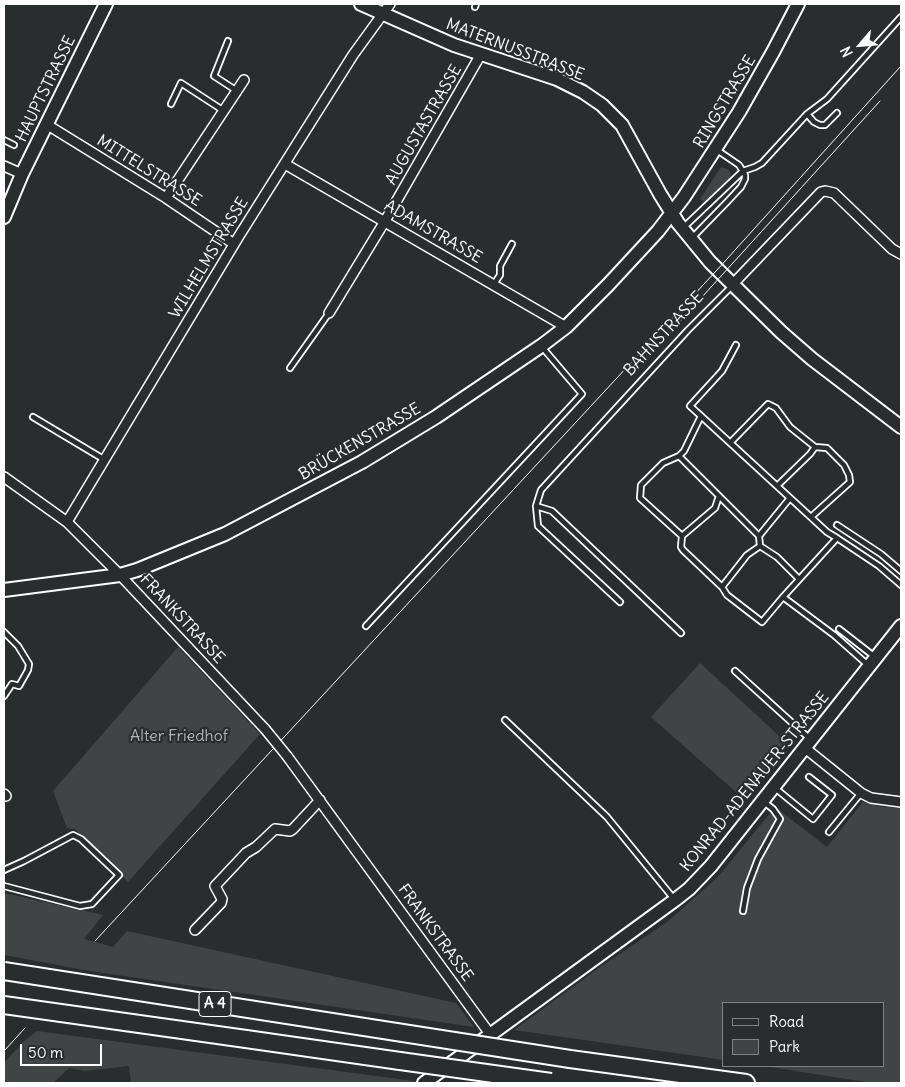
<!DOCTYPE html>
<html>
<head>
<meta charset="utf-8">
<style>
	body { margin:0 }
	#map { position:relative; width:905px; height:1087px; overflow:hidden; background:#2a2d2e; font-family:Delius,sans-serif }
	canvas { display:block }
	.frame { position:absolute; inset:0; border:5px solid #fff; pointer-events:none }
	.legend { position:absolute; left:722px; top:1002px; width:162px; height:65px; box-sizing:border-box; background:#2a2d2e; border:1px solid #7f8182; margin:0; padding:6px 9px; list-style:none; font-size:15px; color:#fff }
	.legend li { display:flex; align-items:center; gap:10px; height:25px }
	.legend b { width:25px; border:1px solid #7f8182 }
	.north { position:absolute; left:835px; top:20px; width:50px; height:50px; -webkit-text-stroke:4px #2a2d2e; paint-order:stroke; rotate:243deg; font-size:14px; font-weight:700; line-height:20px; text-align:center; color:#fff }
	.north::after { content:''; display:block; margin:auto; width:18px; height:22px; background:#fff; clip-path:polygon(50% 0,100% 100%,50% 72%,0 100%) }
	.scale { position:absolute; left:20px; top:1044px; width:82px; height:22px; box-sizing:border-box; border:2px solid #fff; border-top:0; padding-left:6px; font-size:15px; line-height:18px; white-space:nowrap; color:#fff; -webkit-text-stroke:4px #2a2d2e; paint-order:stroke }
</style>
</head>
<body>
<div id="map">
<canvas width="905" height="1087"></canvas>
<div class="frame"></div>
<ul class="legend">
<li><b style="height:6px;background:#2a2d2e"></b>Road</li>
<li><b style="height:14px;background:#414445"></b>Park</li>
</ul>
<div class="north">N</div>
<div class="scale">50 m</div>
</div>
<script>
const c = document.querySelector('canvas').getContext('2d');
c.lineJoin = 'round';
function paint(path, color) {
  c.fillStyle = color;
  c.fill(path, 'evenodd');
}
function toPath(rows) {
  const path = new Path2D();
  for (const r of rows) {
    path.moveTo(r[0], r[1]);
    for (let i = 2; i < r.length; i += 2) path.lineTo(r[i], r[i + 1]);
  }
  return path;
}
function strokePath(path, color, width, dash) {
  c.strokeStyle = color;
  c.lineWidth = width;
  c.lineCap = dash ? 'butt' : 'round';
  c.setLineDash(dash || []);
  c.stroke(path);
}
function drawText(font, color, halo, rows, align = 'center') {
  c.font = font + ' Delius,sans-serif';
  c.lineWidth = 4.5;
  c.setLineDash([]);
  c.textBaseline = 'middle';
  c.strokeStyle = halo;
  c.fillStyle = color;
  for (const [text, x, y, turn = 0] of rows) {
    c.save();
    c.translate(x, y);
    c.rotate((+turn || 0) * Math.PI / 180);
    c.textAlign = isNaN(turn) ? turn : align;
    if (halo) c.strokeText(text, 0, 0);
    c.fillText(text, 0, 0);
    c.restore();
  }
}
const green = toPath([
	[721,167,728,169,731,174,730,180,702,207,701,205,703,201,700,199],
	[178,647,260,734,128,882,75,829,67,828,53,791],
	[700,663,789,745,745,800,651,717],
	[863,802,883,807,901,808,901,1083,872,1083,764,1066,884,1066,884,1003,724,1003,724,1060,514,1030,599,968,667,922,718,877,775,807,827,847],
	[4,893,103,915,84,939,113,947,127,931,456,1003,474,1027,90,971,4,955],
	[37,1031,429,1083,131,1083,129,1066,85,1071,69,1068,53,1083,4,1083,4,1063,23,1042]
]);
const lane = toPath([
	[475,7,476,4],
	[228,41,214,76,237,91],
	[171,104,181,83,224,111],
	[807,114,814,122,820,125,825,125,837,113],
	[4,140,14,145],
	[683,228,743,171,755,167,762,163,807,114,827,99,901,17],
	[692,238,727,202,741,187,745,179,745,175,739,165,717,150],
	[494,284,500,275,500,266,512,244],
	[290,368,329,313],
	[701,416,690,406,722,371,736,345],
	[33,417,105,460],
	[730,443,768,404,776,408,790,427,815,447,827,448,844,465,849,475,850,482,811,517],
	[679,456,759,536,760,546],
	[777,486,810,454,815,447],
	[536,506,552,511,681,633],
	[837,525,881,554,901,571],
	[682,536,715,508,719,496],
	[759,536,790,498],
	[837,538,783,597,762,622,727,595,722,587,683,550,681,547,682,536,640,498,641,485,663,463,679,456,684,451,701,416,827,532,837,538,879,566,901,585],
	[722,587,747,555,760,546,777,557,799,579],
	[783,597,834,635,868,665],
	[620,602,538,526,536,506,541,490,688,330,732,286],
	[366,626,582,394,542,347],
	[839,629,875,657],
	[4,632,18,646,29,664,28,670,19,686,12,684,4,696],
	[735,671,810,739],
	[505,720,607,817,674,899],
	[775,788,813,819,832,795,809,777],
	[829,832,861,793],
	[4,870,24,861,73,835,81,839,119,875,92,904,80,906,4,886],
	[743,911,747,888,758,859,780,819,773,809,764,802]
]);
const street = toPath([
	[46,124,166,198,234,244],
	[285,164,566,327],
	[4,166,22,174],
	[166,198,244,80],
	[732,285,821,192,825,191,834,193,892,249,901,254],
	[329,313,385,221,481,54],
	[4,477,67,522,120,575,265,729],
	[67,522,239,236,353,55,390,4],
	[805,748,861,793,871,798,901,802],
	[287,756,490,1034],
	[4,794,6,796],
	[195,930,221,903,222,899,215,886,246,853,256,847,275,829,290,831,293,829,320,800]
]);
const secondary = toPath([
	[361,4,454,45,557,79,583,92,602,105,622,125,660,194,678,223,710,262,781,332,812,359,901,427],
	[4,217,22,174,106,4],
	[4,590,120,575,137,570,225,534,362,462,436,417,541,346,566,327,608,285,658,231,684,197,739,112,773,52,798,4],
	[424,1083,675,900,689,889,711,866,901,626]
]);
const highway = toPath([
	[246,1039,400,1061],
	[570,1059,746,1083]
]);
const tram = toPath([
	[663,340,880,101],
	[95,941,717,270,901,66],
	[4,1051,25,1028]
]);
const streetBridge = toPath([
	[265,729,287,756]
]);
const highwayBridge = toPath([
	[4,971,570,1059],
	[4,1005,246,1039],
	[400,1061,551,1082]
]);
const shields = [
	[215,1004,32]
];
const shieldNames = [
	["A 4",215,1004]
];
const streetNames = [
	["MATERNUSSTRASSE",515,50,21],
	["HAUPTSTRASSE",46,89,-64],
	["RINGSTRASSE",725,102,-59],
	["AUGUSTASTRASSE",424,125,-60],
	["MITTELSTRASSE",149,171,32],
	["ADAMSTRASSE",433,232,30],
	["WILHELMSTRASSE",209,258,-59],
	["BAHNSTRASSE",664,334,-47],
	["BRÜCKENSTRASSE",360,442,-30],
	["FRANKSTRASSE",182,619,47],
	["KONRAD-ADENAUER-STRASSE",755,782,-51],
	["FRANKSTRASSE",435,933,54]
];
const parkNames = [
	["Alter Friedhof",179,736]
];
paint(green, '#414445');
strokePath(lane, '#fff', 8);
strokePath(street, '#fff', 12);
strokePath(secondary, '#fff', 16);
strokePath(highway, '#fff', 20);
strokePath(lane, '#2a2d2e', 4.5);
strokePath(street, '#2a2d2e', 9);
strokePath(secondary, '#2a2d2e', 12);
strokePath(highway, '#2a2d2e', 16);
strokePath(tram, '#fff', 1);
strokePath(streetBridge, '#fff', 12, []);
strokePath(highwayBridge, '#fff', 20, []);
strokePath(streetBridge, '#2a2d2e', 9);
strokePath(highwayBridge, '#2a2d2e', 16);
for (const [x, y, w] of shields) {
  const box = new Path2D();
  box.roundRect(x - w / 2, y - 12.5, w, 25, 4);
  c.fillStyle = '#2a2d2e';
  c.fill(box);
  strokePath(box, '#fff', 1);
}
drawText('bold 15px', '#fff', null, shieldNames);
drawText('16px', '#fff', '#2a2d2e', streetNames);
drawText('16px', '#b3b4b5', '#2a2d2e', parkNames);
</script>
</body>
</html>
